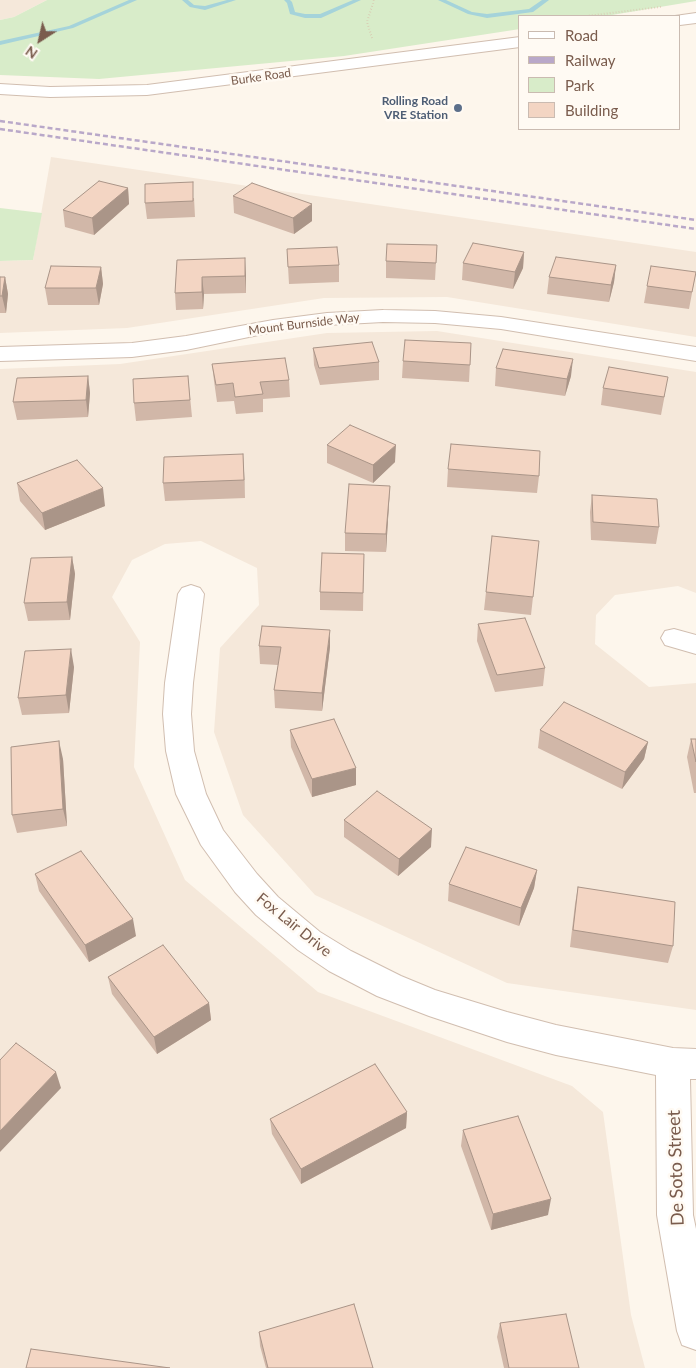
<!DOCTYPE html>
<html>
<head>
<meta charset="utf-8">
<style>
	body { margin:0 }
	#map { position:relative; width:696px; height:1368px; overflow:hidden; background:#fdf6ec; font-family:Lato,sans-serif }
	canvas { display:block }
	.legend { position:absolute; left:518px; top:15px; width:162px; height:115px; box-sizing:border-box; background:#fffaf3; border:1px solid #cabbb1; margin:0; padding:6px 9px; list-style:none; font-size:15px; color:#7a5c4d }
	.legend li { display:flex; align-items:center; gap:10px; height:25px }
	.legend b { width:25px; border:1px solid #cabbb1 }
	.north { position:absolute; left:15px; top:15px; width:50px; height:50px; -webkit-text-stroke:4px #fffaf3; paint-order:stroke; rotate:215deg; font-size:14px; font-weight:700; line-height:20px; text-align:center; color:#7a5c4d }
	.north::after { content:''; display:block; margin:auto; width:18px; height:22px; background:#7a5c4d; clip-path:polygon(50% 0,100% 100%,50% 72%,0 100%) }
</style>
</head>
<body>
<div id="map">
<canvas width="696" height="1368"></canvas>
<ul class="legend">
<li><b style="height:6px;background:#fff"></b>Road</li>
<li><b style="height:6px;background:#b9a8c9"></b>Railway</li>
<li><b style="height:14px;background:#d8ecc9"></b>Park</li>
<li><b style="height:14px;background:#f3d5c3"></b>Building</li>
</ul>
<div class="north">N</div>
</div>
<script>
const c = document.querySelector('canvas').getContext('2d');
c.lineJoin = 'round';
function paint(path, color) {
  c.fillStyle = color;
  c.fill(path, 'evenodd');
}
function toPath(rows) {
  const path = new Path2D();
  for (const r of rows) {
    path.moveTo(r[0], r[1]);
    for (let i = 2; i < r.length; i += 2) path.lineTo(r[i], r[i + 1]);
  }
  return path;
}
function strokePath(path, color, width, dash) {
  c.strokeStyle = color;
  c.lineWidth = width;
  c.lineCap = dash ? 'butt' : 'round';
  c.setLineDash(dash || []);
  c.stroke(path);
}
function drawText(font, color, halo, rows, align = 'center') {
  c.font = font + ' Lato,sans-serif';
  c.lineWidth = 5;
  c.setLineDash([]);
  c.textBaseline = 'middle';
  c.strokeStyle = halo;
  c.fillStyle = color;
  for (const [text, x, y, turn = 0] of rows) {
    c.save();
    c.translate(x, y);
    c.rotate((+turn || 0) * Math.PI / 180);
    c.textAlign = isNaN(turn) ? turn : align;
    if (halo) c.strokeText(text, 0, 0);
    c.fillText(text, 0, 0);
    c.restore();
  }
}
const residential = toPath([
	[0,0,47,0,14,17,0,20],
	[51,157,696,252,696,337,447,297,324,298,127,328,0,333,0,261,33,260],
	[437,331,696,372,696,593,678,586,615,595,596,615,595,644,649,687,696,683,696,1010,507,983,315,895,243,815,214,732,220,648,259,605,257,568,201,541,165,544,132,560,112,597,140,642,134,767,185,880,318,992,572,1086,603,1112,631,1315,645,1368,0,1368,0,369,120,364,327,333]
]);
const green = toPath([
	[47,0,696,0,696,1,606,16,520,16,520,29,344,56,99,79,0,75,0,20,14,17],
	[0,208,42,213,33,260,0,261]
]);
const stream = toPath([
	[129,0,137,0,73,28,0,45,0,41,69,26,129,0],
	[182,0,188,0,194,5,205,6,227,0,236,0,205,10,190,7,182,0],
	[284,0,290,0,292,2,295,12,305,14,320,14,353,0,361,0,321,18,305,18,290,14,287,3,284,0],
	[438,0,446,0,472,12,487,14,529,9,542,0,549,0,533,12,487,18,468,14,438,0]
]);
const path = toPath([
	[586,16,661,7],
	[372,38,367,22,374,0]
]);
const minor = toPath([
	[696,13,696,23,680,25,680,16,675,16,696,13],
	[520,37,520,47,147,95,50,97,0,94,0,84,50,87,147,85,520,37],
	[383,310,435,311,501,317,696,347,696,361,501,329,435,323,383,322,327,325,273,332,186,350,132,357,0,361,0,347,132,343,186,336,273,320,327,313,383,310],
	[191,585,200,588,204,594,193,683,191,714,194,751,206,794,223,830,257,874,278,897,320,932,351,951,401,976,435,990,507,1012,556,1025,673,1048,696,1049,696,1079,690,1079,693,1215,696,1229,696,1350,682,1345,677,1331,657,1215,656,1075,556,1055,507,1042,429,1016,377,996,329,971,298,950,256,915,235,892,201,845,176,794,166,751,163,714,165,683,178,594,182,588,191,585],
	[674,629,696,635,696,654,665,645,661,638,665,631,674,629]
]);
const rail = toPath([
	[0,121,696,220],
	[0,129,696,229]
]);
const wall = toPath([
	[128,188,129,204,94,235,65,227,63,210],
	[233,196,312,221,294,234,234,213],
	[194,198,195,217,147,219,145,203],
	[437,245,435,280,386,278,386,261],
	[287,249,339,265,339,282,289,284],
	[524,252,523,268,513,289,462,280,463,263],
	[177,260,246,275,246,293,204,294,203,309,176,310,175,293],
	[616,265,614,282,609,302,547,294,549,277],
	[101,267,103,284,99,305,48,305,45,288],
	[696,272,689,309,644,303,647,286],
	[0,277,5,277,8,294,6,313,0,313],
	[471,343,469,382,402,378,403,361],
	[313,348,379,362,379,380,320,385,314,365],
	[212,364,289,380,290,397,263,399,263,412,236,414,234,401,217,402,214,381],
	[496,368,571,376,565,396,495,386],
	[88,376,90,393,88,417,17,420,13,402],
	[188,376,192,417,136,421,134,403],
	[603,388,665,394,661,415,601,405],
	[327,445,395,462,373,483,327,463],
	[243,454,245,498,165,501,163,483],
	[448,469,539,476,537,493,447,487],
	[17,483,105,506,45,530,20,501],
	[390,486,386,552,345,551,345,533],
	[592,495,659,527,656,544,591,540,590,512],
	[364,554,363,611,320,610,320,592],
	[72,557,75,574,70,620,28,621,24,603],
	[486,592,533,597,531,615,484,610],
	[478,624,545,668,543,686,495,692,477,641],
	[259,646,330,647,322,711,275,708,274,690,278,665,260,664],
	[74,667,69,713,22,715,18,698],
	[290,730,356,785,312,797,291,747],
	[540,730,648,742,644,759,622,789,538,748],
	[691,739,696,739,696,793,694,793,687,757],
	[63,759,67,826,17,833,12,815],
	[344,820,431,847,398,876,344,837],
	[537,870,534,888,519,926,448,901,449,884],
	[35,874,136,936,89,962,39,891],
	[578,887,673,946,668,963,570,947,575,904],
	[108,977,209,1003,211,1020,157,1054,112,994],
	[407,1112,406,1128,301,1184,272,1134,270,1119],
	[463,1130,548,1215,491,1230,461,1146],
	[500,1323,579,1368,504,1368,497,1337],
	[259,1332,373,1368,266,1368,260,1346]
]);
const shadedWall = toPath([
	[128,188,129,204,94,235,92,218],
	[312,204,312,221,294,234,293,218],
	[524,252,523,268,513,289,515,272],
	[245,258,246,275,246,293,245,276],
	[616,265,614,282,609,302,611,285],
	[101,267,103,284,99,305,96,288],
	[5,277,8,294,6,313,2,296],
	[202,277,204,294,203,309,202,292],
	[573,359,571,376,565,396,567,379],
	[88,376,90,393,88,417,86,400],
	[396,445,395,462,373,483,373,465],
	[243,454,244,471,245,498,244,480],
	[390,486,389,503,386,552,386,534],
	[103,488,105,506,45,530,42,513],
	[72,557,75,574,70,620,67,602],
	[330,630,330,647,322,711,322,693],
	[71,649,74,667,69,713,66,695],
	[59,741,63,759,67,826,63,809],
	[648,742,644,759,622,789,625,772],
	[356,768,356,785,312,797,312,779],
	[432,829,431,847,398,876,399,859],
	[537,870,534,888,519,926,521,908],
	[133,919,136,936,89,962,85,945],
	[209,1003,211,1020,157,1054,154,1037],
	[56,1072,61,1088,0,1152,0,1131],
	[407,1112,406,1128,301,1184,301,1169],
	[551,1199,548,1215,491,1230,493,1214]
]);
const building = toPath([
	[99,181,128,188,92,218,63,210,99,181],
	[193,182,193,201,145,203,145,184,193,182],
	[252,183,312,204,293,218,233,196,252,183],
	[473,243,524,252,515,272,463,263,473,243],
	[387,244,437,245,436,263,386,261,387,244],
	[337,247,339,265,288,267,287,249,337,247],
	[556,257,616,265,611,285,549,277,556,257],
	[245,258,245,276,202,277,202,292,175,293,177,260,245,258],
	[51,266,101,267,96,288,45,288,51,266],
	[651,266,696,272,692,292,647,286,651,266],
	[0,277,5,277,2,296,0,296,0,277],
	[405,340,471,343,470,365,403,361,405,340],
	[372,342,379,362,319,368,313,348,372,342],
	[503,349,573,359,567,379,496,368,503,349],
	[285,358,289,380,260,382,263,394,235,397,233,383,216,385,212,364,285,358],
	[609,367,668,377,664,397,603,388,609,367],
	[88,376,86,400,13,402,17,378,88,376],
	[188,376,190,400,134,403,133,379,188,376],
	[350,425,396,445,373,465,327,445,350,425],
	[451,444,540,451,539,476,448,469,451,444],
	[243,454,244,480,163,483,164,457,243,454],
	[77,460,103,488,42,513,17,483,77,460],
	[349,484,390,486,386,534,345,533,349,484],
	[592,495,657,499,659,527,593,522,592,495],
	[492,536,539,541,533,597,486,592,492,536],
	[322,553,364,554,363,593,320,592,322,553],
	[72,557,67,602,24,603,31,558,72,557],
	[525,618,545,668,497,675,478,624,525,618],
	[262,626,330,630,322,693,274,690,281,647,259,646,262,626],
	[71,649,66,695,18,698,25,651,71,649],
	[564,702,648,742,625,772,540,730,564,702],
	[334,719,356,768,312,779,290,730,334,719],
	[691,739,696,739,696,762,691,739],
	[59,741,63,809,12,815,11,747,59,741],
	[377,791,432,829,399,859,344,820,377,791],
	[466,847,537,870,521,908,449,884,466,847],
	[81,851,133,919,85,945,35,874,81,851],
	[578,887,675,902,673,946,573,930,578,887],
	[163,945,209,1003,154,1037,108,977,163,945],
	[16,1043,56,1072,0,1131,0,1060,16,1043],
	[375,1064,407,1112,301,1169,270,1119,375,1064],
	[518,1116,551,1199,493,1214,463,1130,518,1116],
	[354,1304,373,1368,268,1368,259,1332,354,1304],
	[566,1314,579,1368,509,1368,500,1323,566,1314],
	[31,1349,170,1368,26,1368,31,1349]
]);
const markers = [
	[458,108,5,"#5c6f8a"]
];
const farStreetnames = [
	["Burke Road",261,77,-8],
	["Mount Burnside Way",304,324,-7]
];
const farServicenames = [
	["Rolling Road",448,101],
	["VRE Station",448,115]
];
const streetNames = [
	["Fox Lair Drive",294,925,39]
];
const nearStreetnames = [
	["De Soto Street",676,1168,-92]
];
paint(residential, '#f5e8da');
paint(green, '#d8ecc9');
paint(stream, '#a5d3da');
strokePath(minor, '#d1beb0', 2);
strokePath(path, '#d9b8a5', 2, [0.5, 2.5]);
paint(minor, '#fff');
strokePath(rail, '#b9a8c9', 2.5, [5, 3]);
paint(wall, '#d1b7a8');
paint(shadedWall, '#aa9588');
paint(building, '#f3d5c3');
strokePath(building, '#aa9588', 1);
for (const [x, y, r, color] of markers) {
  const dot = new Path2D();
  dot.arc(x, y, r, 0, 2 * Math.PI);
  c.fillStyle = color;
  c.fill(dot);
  strokePath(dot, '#fffaf3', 2);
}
drawText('12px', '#7a5c4d', '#fffaf3', farStreetnames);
drawText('bold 12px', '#4e5e75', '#fffaf3', farServicenames, 'right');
drawText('15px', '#7a5c4d', '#fffaf3', streetNames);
drawText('18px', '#7a5c4d', '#fffaf3', nearStreetnames);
</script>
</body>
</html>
